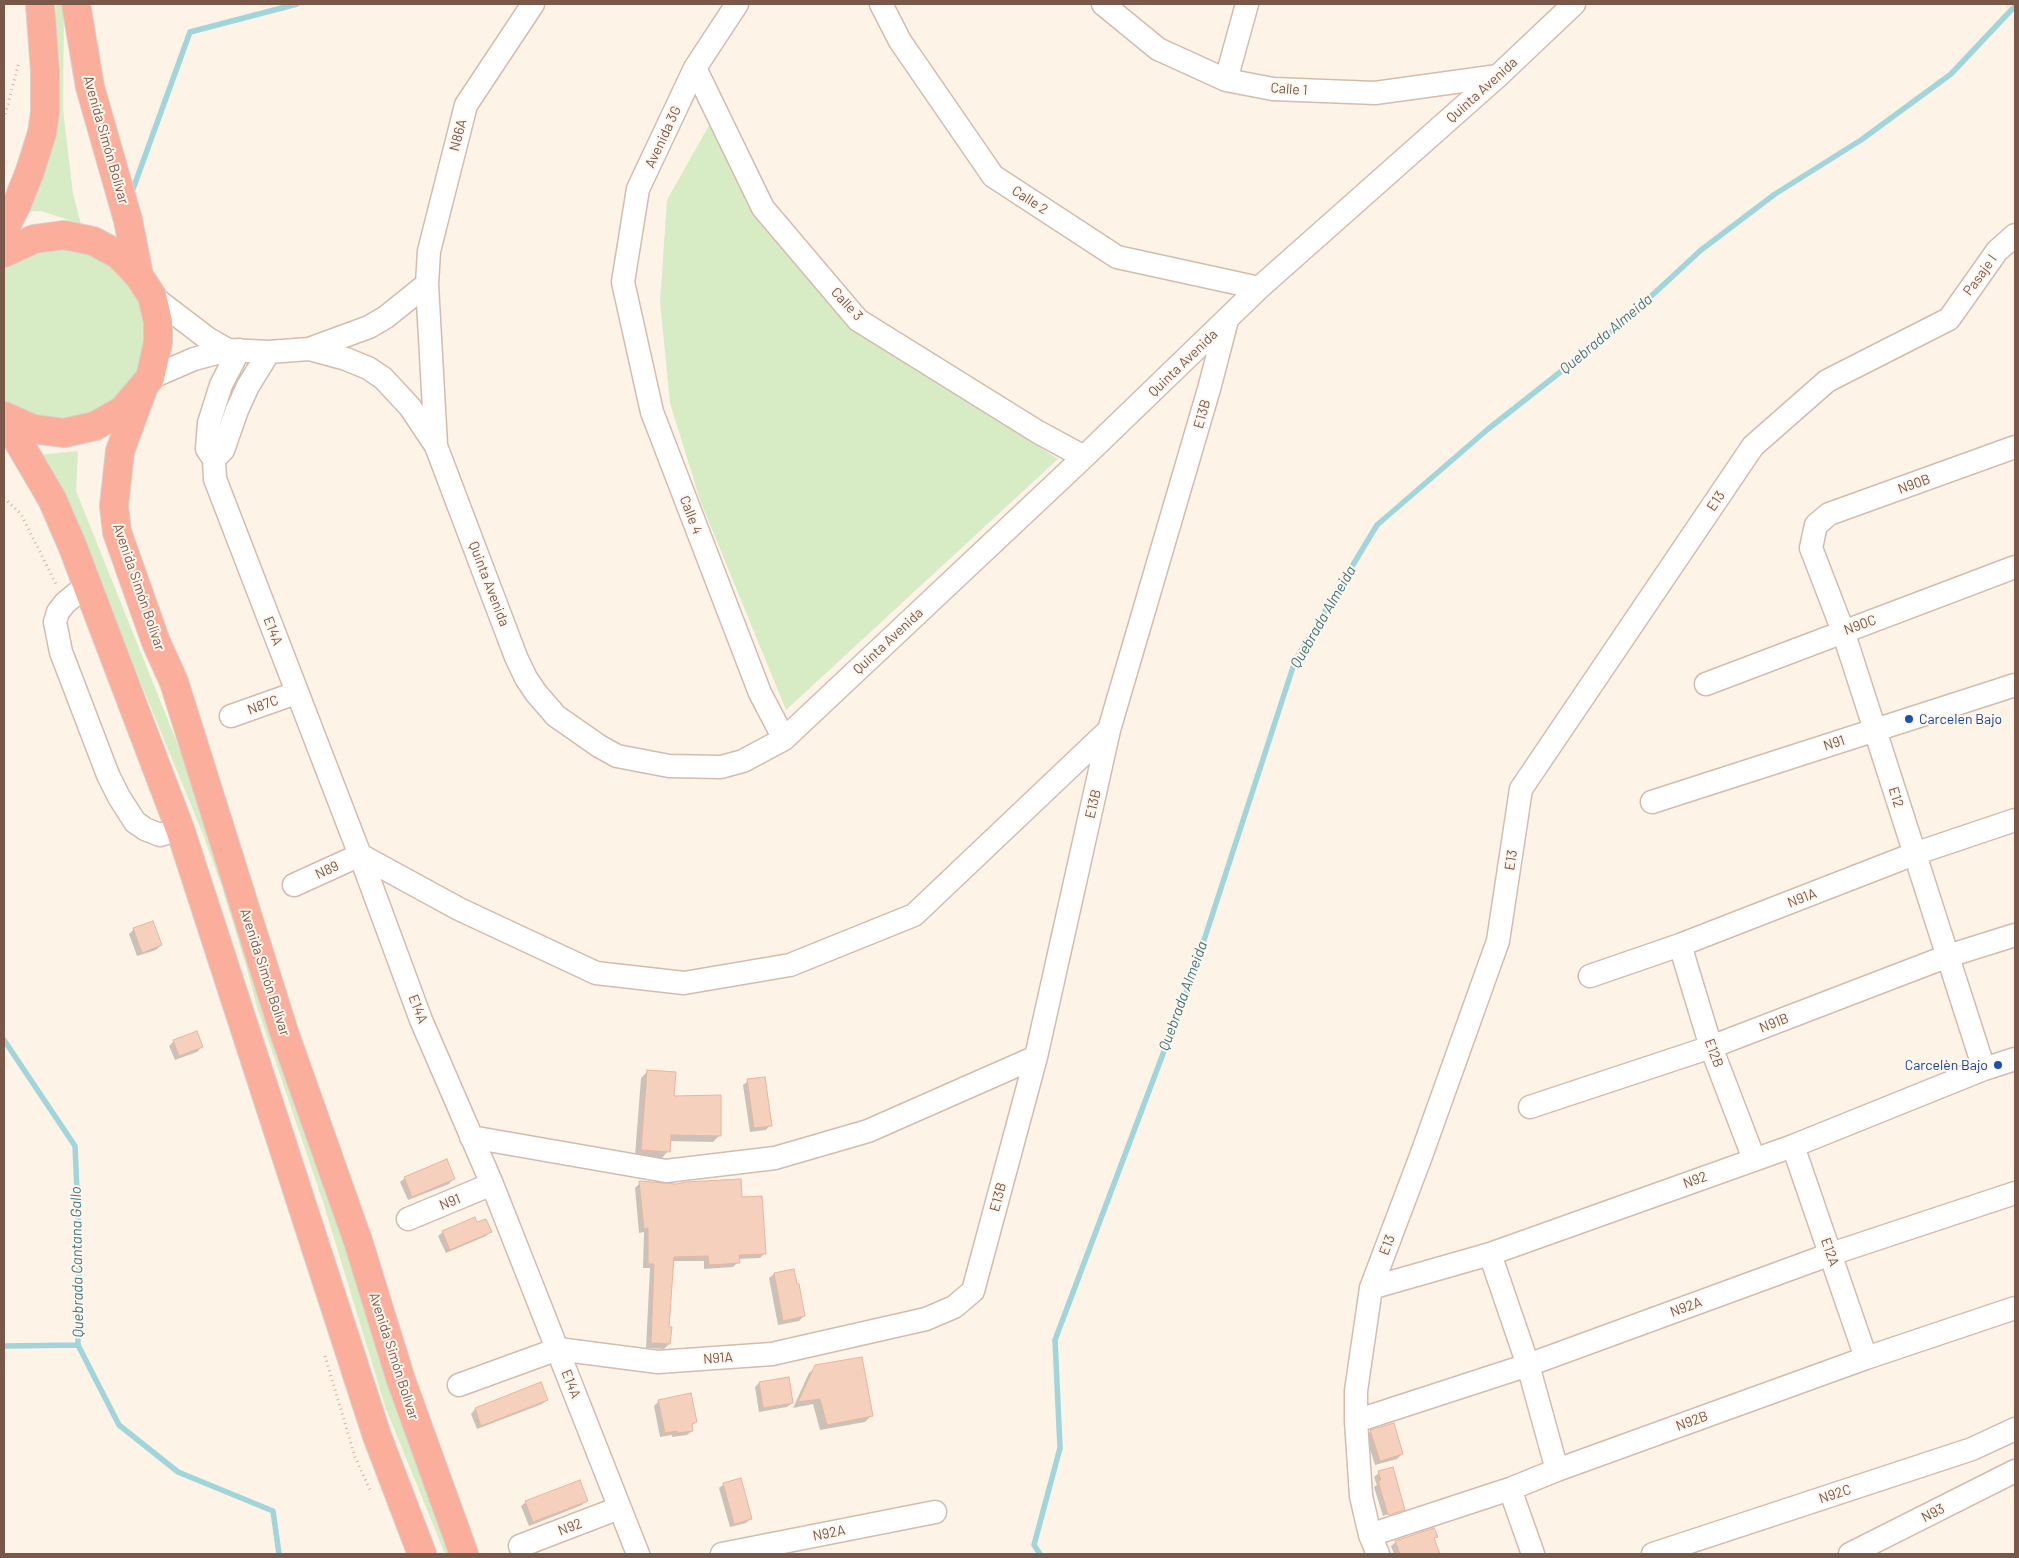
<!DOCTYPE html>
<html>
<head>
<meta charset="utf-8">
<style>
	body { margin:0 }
	#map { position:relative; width:2019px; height:1558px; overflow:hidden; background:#fdf3e7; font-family:Barlow,sans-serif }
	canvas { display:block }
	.frame { position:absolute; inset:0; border:5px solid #795849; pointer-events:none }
</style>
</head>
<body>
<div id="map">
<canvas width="2019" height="1558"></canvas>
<div class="frame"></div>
</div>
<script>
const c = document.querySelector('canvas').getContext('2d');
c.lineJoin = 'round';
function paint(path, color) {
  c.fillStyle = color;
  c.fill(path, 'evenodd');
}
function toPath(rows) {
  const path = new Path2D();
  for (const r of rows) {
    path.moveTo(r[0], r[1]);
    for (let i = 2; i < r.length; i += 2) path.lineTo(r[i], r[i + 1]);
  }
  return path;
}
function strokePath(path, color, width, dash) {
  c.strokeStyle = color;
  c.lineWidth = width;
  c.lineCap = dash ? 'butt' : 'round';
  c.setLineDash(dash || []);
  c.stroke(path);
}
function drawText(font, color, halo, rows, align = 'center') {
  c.font = font + ' Barlow,sans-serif';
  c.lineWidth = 4;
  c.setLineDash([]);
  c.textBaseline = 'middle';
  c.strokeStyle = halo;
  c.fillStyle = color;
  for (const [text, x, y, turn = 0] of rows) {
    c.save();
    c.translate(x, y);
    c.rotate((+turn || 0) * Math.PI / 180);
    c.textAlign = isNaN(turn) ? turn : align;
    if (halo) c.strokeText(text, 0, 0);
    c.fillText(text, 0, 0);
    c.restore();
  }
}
const green = toPath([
	[56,4,64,4,63,109,73,194,81,224,41,211,13,212,56,46],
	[712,120,860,332,1058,459,786,710,700,500,670,403,660,302,667,200],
	[62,246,92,253,117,270,136,294,145,323,144,353,133,381,113,404,88,419,60,425,4,408,4,263,32,249],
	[78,451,76,491,184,760,460,1554,445,1554,386,1409,323,1202,257,1007,247,969,222,887,202,832,94,569,26,456]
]);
const shadow = toPath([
	[134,929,161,945,156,950,137,956,129,934],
	[174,1041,201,1047,197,1052,175,1060,169,1046],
	[648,1071,673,1097,720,1135,713,1142,669,1141,668,1151,662,1158,635,1156,641,1078],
	[748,1081,770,1125,766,1130,750,1132,743,1085],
	[405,1178,453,1179,449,1184,408,1200,400,1182],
	[640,1183,741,1199,765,1253,760,1258,738,1259,738,1262,733,1267,704,1269,704,1261,672,1261,668,1328,669,1344,664,1349,646,1348,650,1268,643,1268,644,1232,639,1233,635,1188],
	[477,1224,490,1232,486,1236,446,1253,438,1236,443,1232],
	[793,1270,804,1316,799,1321,778,1325,769,1278,774,1274],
	[816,1367,872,1415,865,1422,820,1430,813,1404,793,1408,809,1373],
	[759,1383,792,1403,787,1407,759,1412,755,1387],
	[547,1400,542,1404,477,1429,471,1414,475,1409],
	[659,1401,696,1422,691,1426,692,1431,687,1435,672,1437,672,1435,660,1437,654,1406],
	[1371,1431,1402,1454,1397,1459,1375,1465,1366,1436],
	[1379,1473,1403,1509,1399,1514,1383,1519,1400,1513,1400,1510,1383,1516,1374,1487,1377,1485,1374,1477],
	[724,1484,751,1518,746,1523,730,1527,719,1488],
	[586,1500,582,1505,529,1526,521,1506,526,1502],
	[1436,1536,1433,1539,1438,1554,1394,1554,1391,1546,1396,1542]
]);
const stream = toPath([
	[133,189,190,32,297,4],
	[4,1040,75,1146,79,1237,78,1345,119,1425,178,1472,273,1511,279,1554],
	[4,1346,78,1345],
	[1040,1554,1034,1545,1060,1448,1055,1340,1192,977,1295,661,1377,525,1488,429,1620,325,1701,250,1775,194,1861,140,1951,74,2015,6]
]);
const building = toPath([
	[153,921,162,945,142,953,133,928,153,921],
	[197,1031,203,1047,179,1056,173,1040,197,1031],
	[647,1070,676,1072,674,1096,721,1095,721,1136,671,1135,670,1152,641,1150,647,1070],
	[765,1077,772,1126,754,1128,747,1079,765,1077],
	[447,1159,455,1179,412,1197,404,1177,447,1159],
	[741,1179,742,1197,762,1196,766,1254,739,1255,740,1263,709,1265,708,1256,674,1257,669,1327,672,1327,670,1344,651,1343,654,1264,648,1264,648,1228,644,1229,639,1181,676,1184,686,1182,741,1179],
	[475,1217,477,1222,486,1219,492,1232,450,1250,442,1231,475,1217],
	[794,1269,797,1284,799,1284,805,1316,783,1321,774,1273,794,1269],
	[862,1357,873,1416,827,1425,820,1399,798,1402,815,1365,862,1357],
	[789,1377,793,1403,763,1408,759,1382,789,1377],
	[541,1382,548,1400,481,1426,475,1408,541,1382],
	[691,1393,697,1422,692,1424,693,1431,677,1433,677,1431,665,1433,658,1400,691,1393],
	[1394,1423,1403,1454,1380,1461,1370,1430,1394,1423],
	[1393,1467,1405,1510,1388,1515,1378,1481,1381,1480,1378,1471,1393,1467],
	[741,1478,752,1519,734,1524,723,1483,741,1478],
	[580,1480,588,1501,533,1522,525,1501,580,1480],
	[1434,1528,1438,1537,1434,1538,1440,1554,1400,1554,1395,1541,1434,1528]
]);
const path = toPath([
	[4,119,19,62],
	[4,498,21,514,56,584],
	[325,1356,355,1457,371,1492]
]);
const minor = toPath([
	[737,4,695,68,638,189,623,282,652,412,760,693,784,739],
	[881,4,900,41,993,176,1117,257,1259,288],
	[1103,4,1158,49,1226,80,1273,89,1375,93,1498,76],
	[695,68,763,208,858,320,1038,432,1084,457],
	[1226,80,1247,4],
	[152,296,207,338,228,350],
	[309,349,369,327,386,317,427,284],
	[239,350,221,385,209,423,207,449,214,459,215,479,360,855,421,1020,492,1184,638,1554],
	[150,378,194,359,228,350,269,352,309,349,346,359,368,368,383,378,410,407,436,446,516,657,526,678,536,693,556,716,599,746,617,756,669,766,721,767,743,761,784,739,1084,457,1259,288,1498,76,1574,4],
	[436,445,427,284,429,251,466,105,533,4],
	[214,459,223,450,237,410,248,386,269,352],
	[87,585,65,603,58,612,55,622,61,652,108,775,119,797,135,822,145,829,160,835,180,829],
	[1706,684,2015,567],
	[231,716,296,693],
	[1652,802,2015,685],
	[294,885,360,855,459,909,596,973,684,983,790,965,914,915,1109,730],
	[1680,945,1711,1047,1754,1159],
	[1590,976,1680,945,1914,854,2015,820],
	[1984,1069,1875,730,1843,631,1811,548,1816,525,1829,514,2015,447],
	[1530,1107,1711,1047,1948,956,2015,935],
	[471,1137,666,1171,775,1158,868,1131,1036,1057],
	[1793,1146,1866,1358],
	[408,1219,492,1184],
	[1490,1254,1528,1365,1557,1470],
	[1371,1288,1490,1254,1793,1146,1984,1069,2015,1059],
	[459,1385,558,1349,658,1362,772,1354,926,1319,954,1307,973,1291,1036,1057,1109,730,1209,389,1227,320],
	[1356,1421,1528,1365,1831,1254,2015,1193],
	[1510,1489,1533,1554],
	[1370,1535,1510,1489,1557,1470,1866,1358,2015,1308],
	[520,1546,619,1508],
	[722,1554,935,1512],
	[1378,1554,1370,1535,1361,1496,1356,1421,1356,1391,1371,1288,1421,1156,1498,941,1521,789,1753,446,1827,381,1949,319,1997,251,2015,235],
	[1653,1554,1972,1449,2015,1429],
	[1850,1554,2015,1471]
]);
const highway = toPath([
	[76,4,90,87,128,220,139,276],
	[4,230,17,204,30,171,42,133,45,113,45,71,40,4],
	[4,253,34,239,64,235,93,241,119,255,139,276,152,296,158,322,158,343,150,378,123,410,95,426,64,433,33,429,4,416],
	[144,386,120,451,114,506,117,532,156,642,174,682,284,1032,358,1241,401,1380,464,1554],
	[4,417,52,499,72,545,180,829,377,1436,422,1554]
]);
const markers = [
	[1909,719,5,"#1a4fb4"],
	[1998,1065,5,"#1a4fb4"]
];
const streetNames = [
	["Calle 1",1289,89,4],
	["Quinta Avenida",1482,90,-42],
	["N86A",458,135,-76],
	["Avenida 3G",663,137,-65],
	["Avenida Simón Bolívar",106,140,74],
	["Calle 2",1030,200,33],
	["Pasaje I",1980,275,-54],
	["Calle 3",847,304,47],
	["Quinta Avenida",1183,363,-44],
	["E13B",1202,414,-74],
	["N90B",1914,484,-20],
	["E13",1716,501,-56],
	["Calle 4",691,515,69],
	["Quinta Avenida",489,584,69],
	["Avenida Simón Bolívar",139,587,71],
	["N90C",1860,625,-20],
	["E14A",273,631,69],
	["Quinta Avenida",888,641,-43],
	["N87C",263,705,-20],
	["N91",1834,743,-18],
	["E12",1896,797,73],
	["E13B",1093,804,-77],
	["E13",1511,860,-81],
	["N89",327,870,-25],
	["N91A",1802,898,-21],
	["Avenida Simón Bolívar",265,972,72],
	["E14A",418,1009,69],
	["N91B",1774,1023,-21],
	["E12B",1714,1053,70],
	["N92",1695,1180,-20],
	["E13B",998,1197,-75],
	["N91",450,1202,-22],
	["E13",1387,1245,-69],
	["E12A",1830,1252,71],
	["N92A",1686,1307,-20],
	["Avenida Simón Bolívar",394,1356,72],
	["N91A",718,1358,-4],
	["E14A",571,1384,69],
	["N92B",1692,1421,-20],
	["N92C",1835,1494,-18],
	["N93",1933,1513,-27],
	["N92",570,1527,-21],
	["N92A",829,1533,-11]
];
const transitNames = [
	["Carcelen Bajo",1919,719],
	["Carcelèn Bajo",1988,1065,"right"]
];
const waterNames = [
	["Quebrada Almeida",1606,334,-40],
	["Quebrada Almeida",1323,617,-60],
	["Quebrada Almeida",1183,996,-70],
	["Quebrada Cantana Gallo",77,1262,-91]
];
paint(green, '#d7ecc4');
paint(shadow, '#0003');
strokePath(stream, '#a0d5db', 5.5);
paint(building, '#f4d0bd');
strokePath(building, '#e8b59d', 1);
strokePath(minor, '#d3bcae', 25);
strokePath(highway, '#d9d0cc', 30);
strokePath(path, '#dab3a0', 3, [1, 4]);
strokePath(minor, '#fff', 22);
strokePath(highway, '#faae9b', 28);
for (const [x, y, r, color] of markers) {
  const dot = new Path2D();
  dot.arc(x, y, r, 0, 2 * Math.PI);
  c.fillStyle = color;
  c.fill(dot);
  strokePath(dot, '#fff7ee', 2);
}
drawText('14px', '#795849', '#fff7ee', streetNames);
drawText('14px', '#164399', '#fff7ee', transitNames, 'left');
drawText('italic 15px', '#3c787e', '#fff7ee', waterNames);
</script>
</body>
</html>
